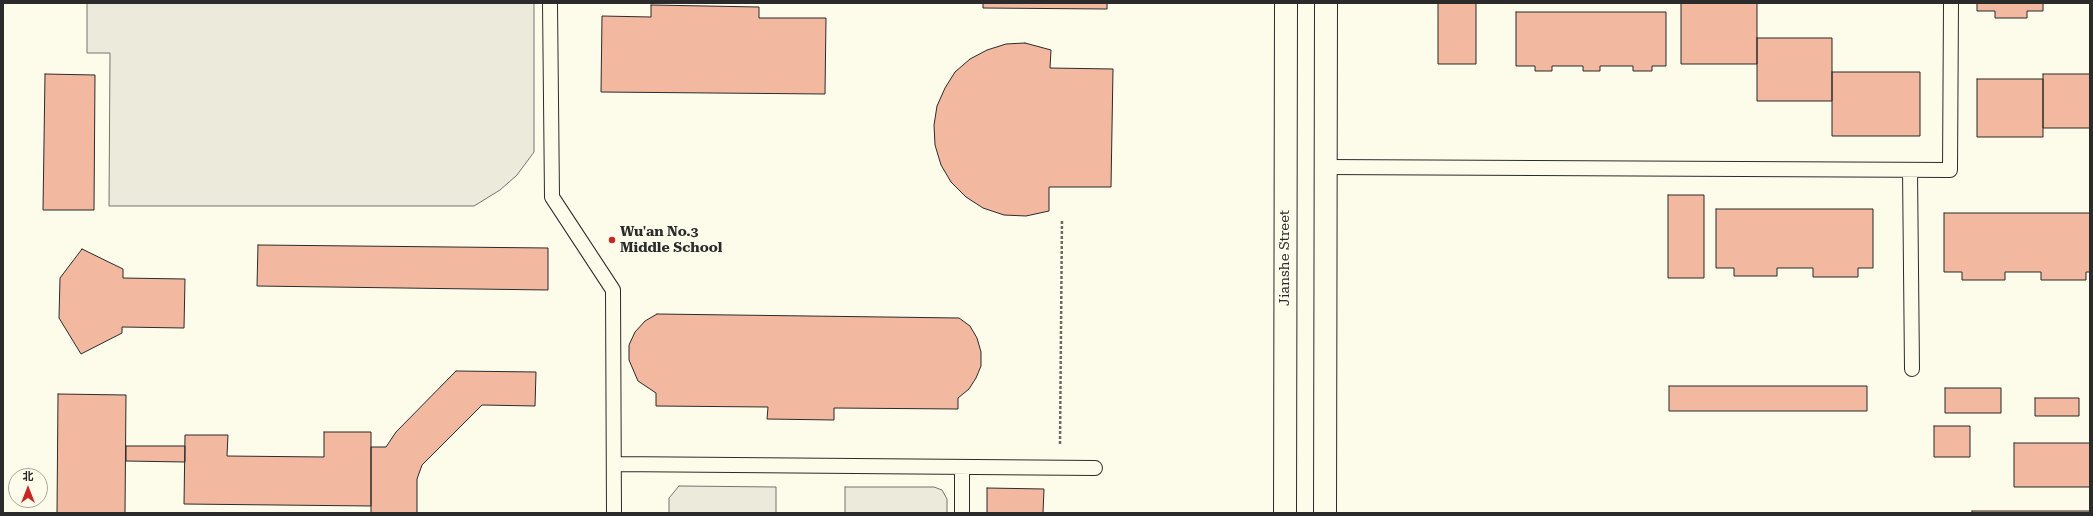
<!DOCTYPE html>
<html>
<head>
<meta charset="utf-8">
<style>
	body { margin:0 }
	#map { position:relative; width:2093px; height:516px; overflow:hidden; background:#fdfbea; font-family:"Roboto Serif","Noto Sans SC",serif }
	canvas { display:block }
	.frame { position:absolute; inset:0; border:4px solid #2b2b2b; pointer-events:none }
	.north { position:absolute; left:8px; top:468px; width:40px; height:40px; box-sizing:border-box; background:#fdfbea; border:1px solid #a9a89e; border-radius:50%; rotate:0deg; font-size:11px; font-weight:700; line-height:16px; text-align:center; color:#2b2b2b }
	.north::after { content:''; display:block; margin:auto; width:14px; height:18px; background:#c62828; clip-path:polygon(50% 0,100% 100%,50% 72%,0 100%) }
</style>
</head>
<body>
<div id="map">
<canvas width="2093" height="516"></canvas>
<div class="frame"></div>
<div class="north">北</div>
</div>
<script>
const c = document.querySelector('canvas').getContext('2d');
c.lineJoin = 'round';
function paint(path, color) {
  c.fillStyle = color;
  c.fill(path, 'evenodd');
}
function toPath(rows) {
  const path = new Path2D();
  for (const r of rows) {
    path.moveTo(r[0], r[1]);
    for (let i = 2; i < r.length; i += 2) path.lineTo(r[i], r[i + 1]);
  }
  return path;
}
function strokePath(path, color, width, dash) {
  c.strokeStyle = color;
  c.lineWidth = width;
  c.lineCap = dash ? 'butt' : 'round';
  c.setLineDash(dash || []);
  c.stroke(path);
}
function drawText(font, color, halo, rows, align = 'center') {
  c.font = font + ' "Roboto Serif",serif';
  c.lineWidth = 3;
  c.setLineDash([]);
  c.textBaseline = 'middle';
  c.strokeStyle = halo;
  c.fillStyle = color;
  for (const [text, x, y, turn = 0] of rows) {
    c.save();
    c.translate(x, y);
    c.rotate((+turn || 0) * Math.PI / 180);
    c.textAlign = isNaN(turn) ? turn : align;
    if (halo) c.strokeText(text, 0, 0);
    c.fillText(text, 0, 0);
    c.restore();
  }
}
const green = toPath([
	[87,3,534,3,534,152,517,175,500,190,474,206,109,206,110,53,87,53,87,3],
	[679,486,776,487,776,513,669,513,669,498,679,486],
	[845,487,934,487,942,490,947,499,947,513,845,513,845,487]
]);
const building = toPath([
	[983,3,1107,3,1107,9,983,8,983,3],
	[1438,3,1476,3,1476,64,1438,64,1438,3],
	[1681,3,1757,3,1757,64,1681,64,1681,3],
	[1977,3,2043,3,2043,11,2027,11,2027,18,1995,18,1995,11,1977,11,1977,3],
	[651,5,759,7,759,18,826,18,825,94,601,92,602,16,651,17,651,5],
	[1516,12,1666,12,1666,66,1652,66,1652,71,1633,71,1633,66,1600,66,1600,71,1583,71,1583,66,1552,66,1552,71,1535,71,1535,66,1516,66,1516,12],
	[1757,38,1832,38,1832,101,1757,101,1757,38],
	[1025,43,1051,50,1050,68,1113,69,1111,187,1049,187,1049,211,1026,216,1004,215,983,208,966,197,951,182,941,165,935,145,934,125,937,106,945,88,955,72,970,59,987,50,1006,44,1025,43],
	[1832,72,1920,72,1920,136,1832,136,1832,72],
	[45,74,95,75,94,210,43,210,45,74],
	[2043,74,2090,74,2090,128,2043,128,2043,74],
	[1977,79,2043,79,2043,137,1977,137,1977,79],
	[1668,195,1704,195,1704,278,1668,278,1668,195],
	[1716,209,1873,209,1873,268,1858,268,1858,277,1813,277,1813,268,1777,268,1777,276,1734,276,1734,268,1716,268,1716,209],
	[1944,213,2090,213,2090,272,2086,272,2086,280,2041,280,2041,272,2005,272,2005,280,1962,280,1962,272,1944,272,1944,213],
	[258,245,548,248,548,290,257,286,258,245],
	[82,249,123,269,123,278,185,279,184,328,122,327,122,333,81,354,59,318,60,278,82,249],
	[657,314,959,318,970,326,977,338,981,352,981,366,976,378,969,389,958,398,958,409,834,408,834,420,767,419,768,407,656,406,656,393,638,381,629,360,629,345,635,332,645,321,657,314],
	[456,371,536,372,535,406,482,405,422,465,417,479,417,513,371,513,371,447,386,447,396,432,456,371],
	[1669,386,1867,386,1867,411,1669,411,1669,386],
	[1945,388,2001,388,2001,413,1945,413,1945,388],
	[58,394,126,395,125,513,57,513,58,394],
	[2035,398,2079,398,2079,416,2035,416,2035,398],
	[1934,426,1970,426,1970,457,1934,457,1934,426],
	[324,432,371,432,371,506,184,504,185,435,228,435,227,456,324,457,324,432],
	[2014,443,2090,443,2090,487,2014,487,2014,443],
	[126,446,185,446,185,462,126,461,126,446],
	[987,488,1044,489,1043,513,987,513,987,488],
	[1972,511,2090,511,2090,513,1972,513,1972,511]
]);
const path = toPath([
	[1060,444,1062,219]
]);
const service = toPath([
	[550,3,552,197,613,290,614,513],
	[1325,167,1950,170,1951,3],
	[1910,170,1912,369],
	[614,464,1095,468],
	[962,513,962,467]
]);
const secondary = toPath([
	[1285,513,1286,3],
	[1325,513,1326,3]
]);
const markers = [
	[612,240,4,"#c62828"]
];
const poiNames = [
	["Wu'an No.3",620,232],
	["Middle School",620,248]
];
const streetNames = [
	["Jianshe Street",1285,258,-90]
];
paint(green, '#ecebdb');
strokePath(green, '#74746e', 1);
paint(building, '#f2b8a0');
strokePath(building, '#2b2b2b', 1);
strokePath(service, '#2b2b2b', 16);
strokePath(secondary, '#2b2b2b', 24);
strokePath(path, '#6a6964', 2.5, [3, 2]);
strokePath(service, '#fdfbea', 14);
strokePath(secondary, '#fdfbea', 22);
for (const [x, y, r, color] of markers) {
  const dot = new Path2D();
  dot.arc(x, y, r, 0, 2 * Math.PI);
  c.fillStyle = color;
  c.fill(dot);
  strokePath(dot, '#fdfbea', 1.5);
}
drawText('bold 14px', '#2b2b2b', '#fdfbea', poiNames, 'left');
drawText('14px', '#2b2b2b', '#fdfbea', streetNames);
</script>
</body>
</html>
